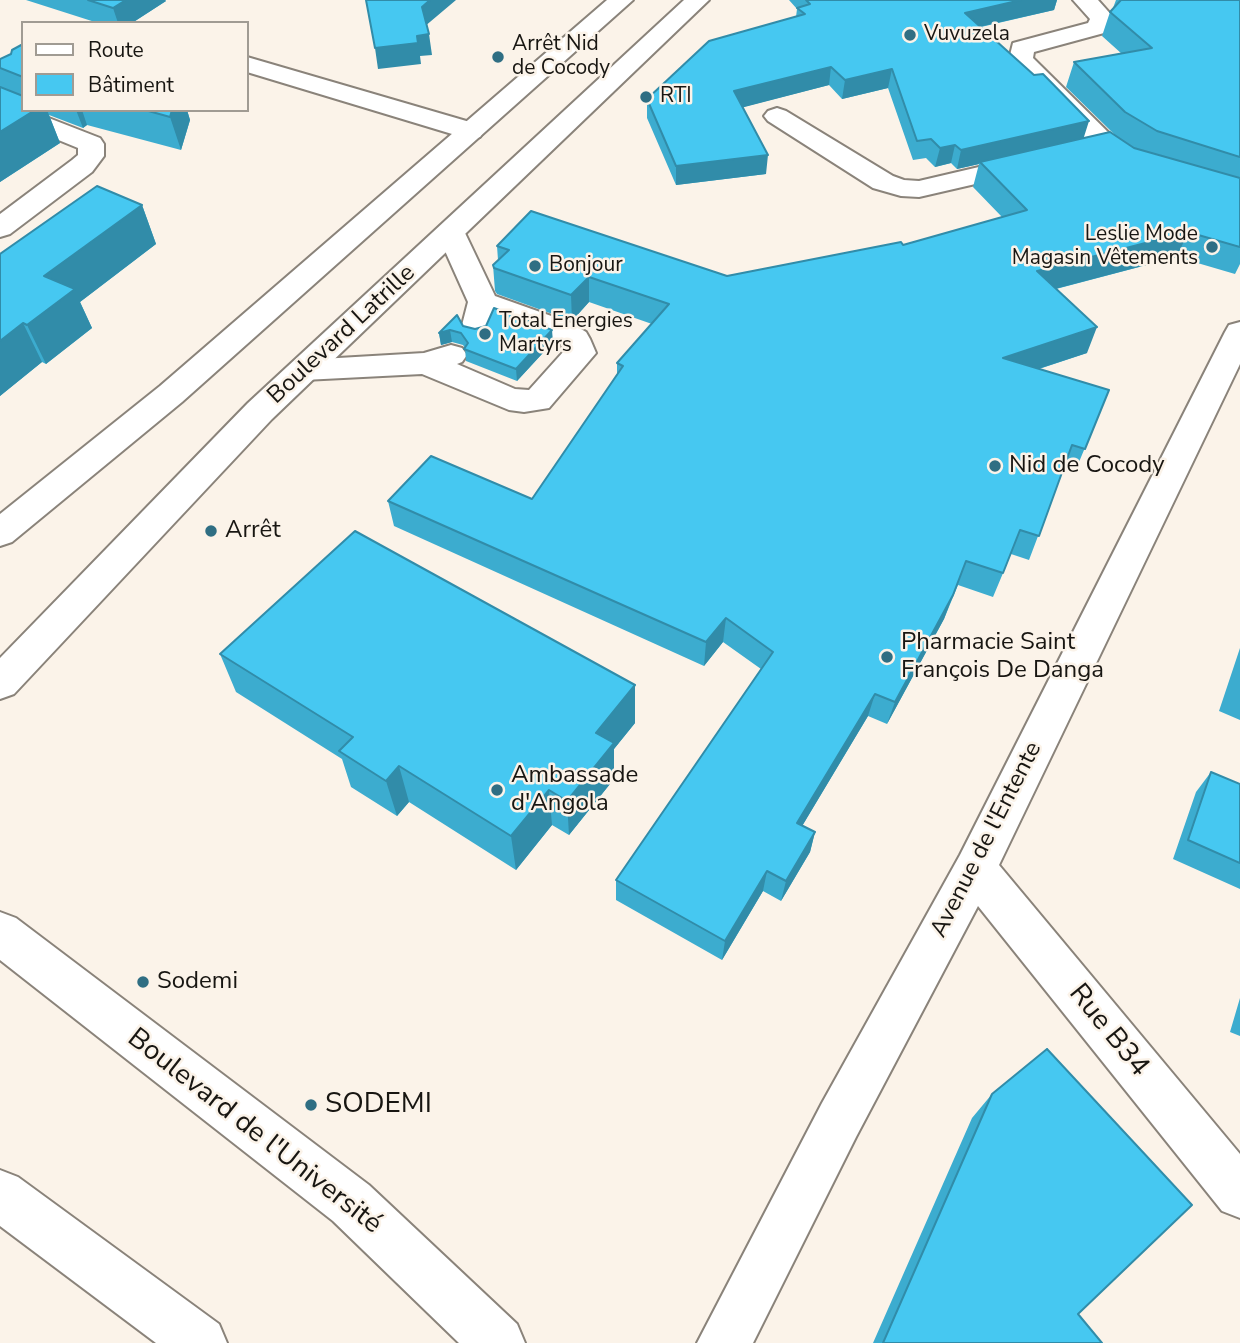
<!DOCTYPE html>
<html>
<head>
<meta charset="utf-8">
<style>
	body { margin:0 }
	#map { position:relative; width:1240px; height:1343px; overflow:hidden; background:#fbf3e9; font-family:"Nunito Sans",sans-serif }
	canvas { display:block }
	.legend { position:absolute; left:21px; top:21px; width:228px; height:91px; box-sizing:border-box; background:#fbf3e9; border:2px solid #a09b93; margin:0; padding:9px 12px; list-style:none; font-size:21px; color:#181612 }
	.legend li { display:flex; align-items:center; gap:14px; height:35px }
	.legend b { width:35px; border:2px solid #a09b93 }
</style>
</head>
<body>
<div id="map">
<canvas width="1240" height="1343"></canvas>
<ul class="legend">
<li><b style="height:9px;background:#fff"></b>Route</li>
<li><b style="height:19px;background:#46c8f1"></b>Bâtiment</li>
</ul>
</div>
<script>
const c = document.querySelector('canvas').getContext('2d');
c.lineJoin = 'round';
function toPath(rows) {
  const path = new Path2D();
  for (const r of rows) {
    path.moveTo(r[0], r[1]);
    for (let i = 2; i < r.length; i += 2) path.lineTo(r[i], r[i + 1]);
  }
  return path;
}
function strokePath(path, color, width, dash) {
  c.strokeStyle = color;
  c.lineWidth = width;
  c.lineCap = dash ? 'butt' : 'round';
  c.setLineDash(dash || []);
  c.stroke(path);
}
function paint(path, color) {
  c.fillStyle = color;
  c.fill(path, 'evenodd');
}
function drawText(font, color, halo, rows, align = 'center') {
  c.font = font + ' "Nunito Sans",sans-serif';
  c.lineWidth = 5;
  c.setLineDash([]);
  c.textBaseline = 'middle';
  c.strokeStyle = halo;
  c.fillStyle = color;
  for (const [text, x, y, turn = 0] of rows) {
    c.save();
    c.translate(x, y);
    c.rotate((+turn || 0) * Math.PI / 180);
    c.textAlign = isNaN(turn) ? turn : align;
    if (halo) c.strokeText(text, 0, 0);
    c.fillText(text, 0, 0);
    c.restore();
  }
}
const minor = toPath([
	[1073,0,1098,0,1115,19,1104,33,1034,52,1033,58,1115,139,1146,159,1240,188,1240,205,1126,171,1097,151,1012,64,1009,59,1013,43,1088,23,1090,19,1073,0],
	[247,57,480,125,484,131,480,137,471,139,462,137,247,72,247,57],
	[0,99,100,138,104,144,104,156,92,172,10,234,0,237,0,214,72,160,78,155,78,148,0,116,0,99],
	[777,108,786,111,893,176,904,180,919,181,1026,156,1036,158,1039,164,1036,170,919,197,901,196,873,188,768,121,764,116,768,111,777,108],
	[451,224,461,227,465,233,495,296,571,323,586,332,590,339,596,353,549,408,524,412,509,410,422,374,304,380,293,377,288,370,293,363,304,360,424,353,451,345,462,348,467,355,462,362,457,364,515,389,529,390,564,351,561,344,549,337,494,317,487,336,476,339,465,336,461,329,468,302,437,233,441,227,451,224],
	[1240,322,1240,364,999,865,1240,1154,1240,1218,1222,1211,978,906,856,1137,753,1343,697,1343,822,1103,960,855,1225,332,1229,325,1240,322]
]);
const major = toPath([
	[607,0,633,0,182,402,12,542,0,546,0,514,160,386,607,0],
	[684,0,709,0,272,419,14,694,0,699,0,658,248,403,684,0],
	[0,912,16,918,369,1185,517,1324,525,1343,459,1343,333,1221,0,960,0,912],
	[0,1170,18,1177,219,1324,227,1343,156,1343,0,1226,0,1170]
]);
const wall = toPath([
	[26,0,165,0,166,1,132,23,98,23],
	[789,0,1057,0,1054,10,981,27,1083,138,1114,134,1066,87,1074,62,1122,54,1102,36,1110,12,1113,8,1116,0,1240,0,1240,264,1235,274,1177,257,1056,289,1087,353,1039,369,1109,390,1074,474,1063,470,1029,560,1011,554,993,597,958,585,944,619,887,724,868,716,802,826,815,832,810,852,781,901,763,891,722,960,616,900,616,880,761,669,723,642,704,666,394,526,388,501,532,499,617,375,617,363,652,324,589,302,572,321,497,294,495,291,493,265,498,260,497,246,727,276,903,245,1002,217,973,187,979,164,957,169,951,163,935,167,926,158,913,160,888,88,842,99,829,85,743,107,766,174,676,185,647,118,647,99,796,17,797,9],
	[23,44,23,110,187,110,190,120,181,150,87,125,83,128,49,115,60,143,0,182,0,59,11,54],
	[142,205,156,244,80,302,92,328,46,364,42,362,0,396,0,254],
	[463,326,475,329,553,342,517,381,466,361,465,348,463,345,452,342,441,345,439,333],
	[1240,648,1240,720,1219,711],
	[220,654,635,685,635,723,614,749,614,779,569,835,552,825,516,870,409,802,397,816,351,787,342,759,236,692],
	[1211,772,1240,784,1240,889,1173,859,1196,792],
	[1240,998,1240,1036,1230,1032],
	[992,1094,1078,1314,1102,1343,873,1343,972,1118]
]);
const shadedWall = toPath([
	[126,0,165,0,166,1,132,23,118,23,113,8],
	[430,0,456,0,424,27,422,7],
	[1021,0,1057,0,1054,10,961,31,965,13],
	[429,34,432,55,420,56,421,64,378,69,375,48,417,36],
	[831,67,829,85,733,110,734,91],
	[892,69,888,88,842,99,845,80],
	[35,110,47,110,60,143,0,182,0,132],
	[76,110,82,110,87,125,83,128],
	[172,110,187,110,190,120,181,150,170,117],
	[1089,121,1083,140,980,162,979,164,957,169,961,150],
	[955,145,951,163,935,167,940,148],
	[768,155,766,174,676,185,676,166],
	[142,205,156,244,80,302,92,328,46,364,27,325,44,276],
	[1188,232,1177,257,1028,296,1037,271],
	[589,277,589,302,572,321,571,295],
	[23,323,42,362,0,396,0,341],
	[1097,327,1087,353,995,383,1003,358],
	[450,330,452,342,441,345,439,333],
	[552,330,553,342,517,381,516,369],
	[966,561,944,619,887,724,895,702],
	[726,618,723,642,704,666,706,642],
	[635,685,635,723,614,749,614,779,569,835,567,801,596,733],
	[875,694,868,716,792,843,797,823],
	[399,766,409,802,397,816,386,781],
	[549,790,552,825,516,870,511,836],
	[815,832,810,852,781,901,786,881],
	[767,871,763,891,722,960,725,941]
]);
const building = toPath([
	[88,0,126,0,113,8,88,0],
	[366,0,430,0,422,7,429,34,417,36,418,43,375,48,366,0],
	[806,0,1021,0,965,13,1034,75,1043,74,1089,121,961,150,955,145,940,148,931,139,917,141,892,69,845,80,831,67,734,91,768,155,676,166,647,99,709,41,805,14,797,8,810,4,806,0],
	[1121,0,1240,0,1240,157,1157,131,1125,112,1074,62,1152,48,1110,12,1121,0],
	[23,44,23,77,0,68,0,59,11,54,12,50,23,44],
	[0,87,23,96,23,110,35,110,0,132,0,87],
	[145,110,172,110,170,117,145,110],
	[1110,132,1134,148,1240,178,1240,247,1188,232,1037,271,1097,327,1003,358,1109,390,1085,449,1072,445,1039,536,1020,530,1003,573,966,561,953,595,895,702,875,694,797,823,815,832,786,881,767,871,725,941,616,880,773,652,726,618,706,642,388,501,431,456,532,499,623,366,617,363,669,304,589,277,571,295,494,268,493,265,509,250,497,246,531,211,727,276,901,242,903,245,1027,210,980,162,1110,132],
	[97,186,142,205,44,276,75,289,27,325,23,323,0,341,0,254,97,186],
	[494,308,552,330,516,369,464,349,468,343,461,333,450,330,439,333,457,315,463,326,475,329,486,326,494,308],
	[355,531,635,685,596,733,614,743,567,801,549,790,511,836,399,766,386,781,339,751,353,737,220,654,355,531],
	[1211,772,1240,784,1240,863,1188,840,1211,772],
	[1047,1049,1192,1205,1078,1314,1102,1343,883,1343,992,1094,1047,1049]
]);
const markers = [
	[910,35,7,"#2f6e83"],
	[498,57,7,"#2f6e83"],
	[646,97,7,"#2f6e83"],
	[1212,247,7,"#2f6e83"],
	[535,266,7,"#2f6e83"],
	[485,334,7,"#2f6e83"],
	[995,466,7,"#2f6e83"],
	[211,531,7,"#2f6e83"],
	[887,657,7,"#2f6e83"],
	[497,790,7,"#2f6e83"],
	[143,982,7,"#2f6e83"],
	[311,1105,7,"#2f6e83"]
];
const farPoinames = [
	["Vuvuzela",924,35],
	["Arrêt Nid",512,45],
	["de Cocody",512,69],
	["RTI",660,97],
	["Leslie Mode",1198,235,"right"],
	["Magasin Vêtements",1198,259,"right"],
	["Bonjour",549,266],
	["Total Energies",499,322],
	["Martyrs",499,346]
];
const streetNames = [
	["Boulevard Latrille",342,335,-43],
	["Avenue de l'Entente",987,840,-63]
];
const poiNames = [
	["Nid de Cocody",1009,466],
	["Arrêt",225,531],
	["Pharmacie Saint",901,643],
	["François De Danga",901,671],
	["Ambassade",511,776],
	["d'Angola",511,804],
	["Sodemi",157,982]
];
const nearStreetnames = [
	["Rue B34",1108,1031,51],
	["Boulevard de l'Université",254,1132,38]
];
const nearPoinames = [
	["SODEMI",325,1105]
];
strokePath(minor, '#8a837a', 4);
strokePath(major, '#8a837a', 4);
paint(minor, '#fff');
paint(major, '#fff');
paint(wall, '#3caccf');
paint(shadedWall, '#318ca9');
paint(building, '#46c8f1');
strokePath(building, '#318ca9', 2);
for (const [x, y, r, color] of markers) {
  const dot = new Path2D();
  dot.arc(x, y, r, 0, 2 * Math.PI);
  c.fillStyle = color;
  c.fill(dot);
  strokePath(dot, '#fbf3e9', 2.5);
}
drawText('21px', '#181612', '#fbf3e9', farPoinames, 'left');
drawText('24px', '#181612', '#fbf3e9', streetNames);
drawText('24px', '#181612', '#fbf3e9', poiNames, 'left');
drawText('28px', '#181612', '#fbf3e9', nearStreetnames);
drawText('28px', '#181612', '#fbf3e9', nearPoinames, 'left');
</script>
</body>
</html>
